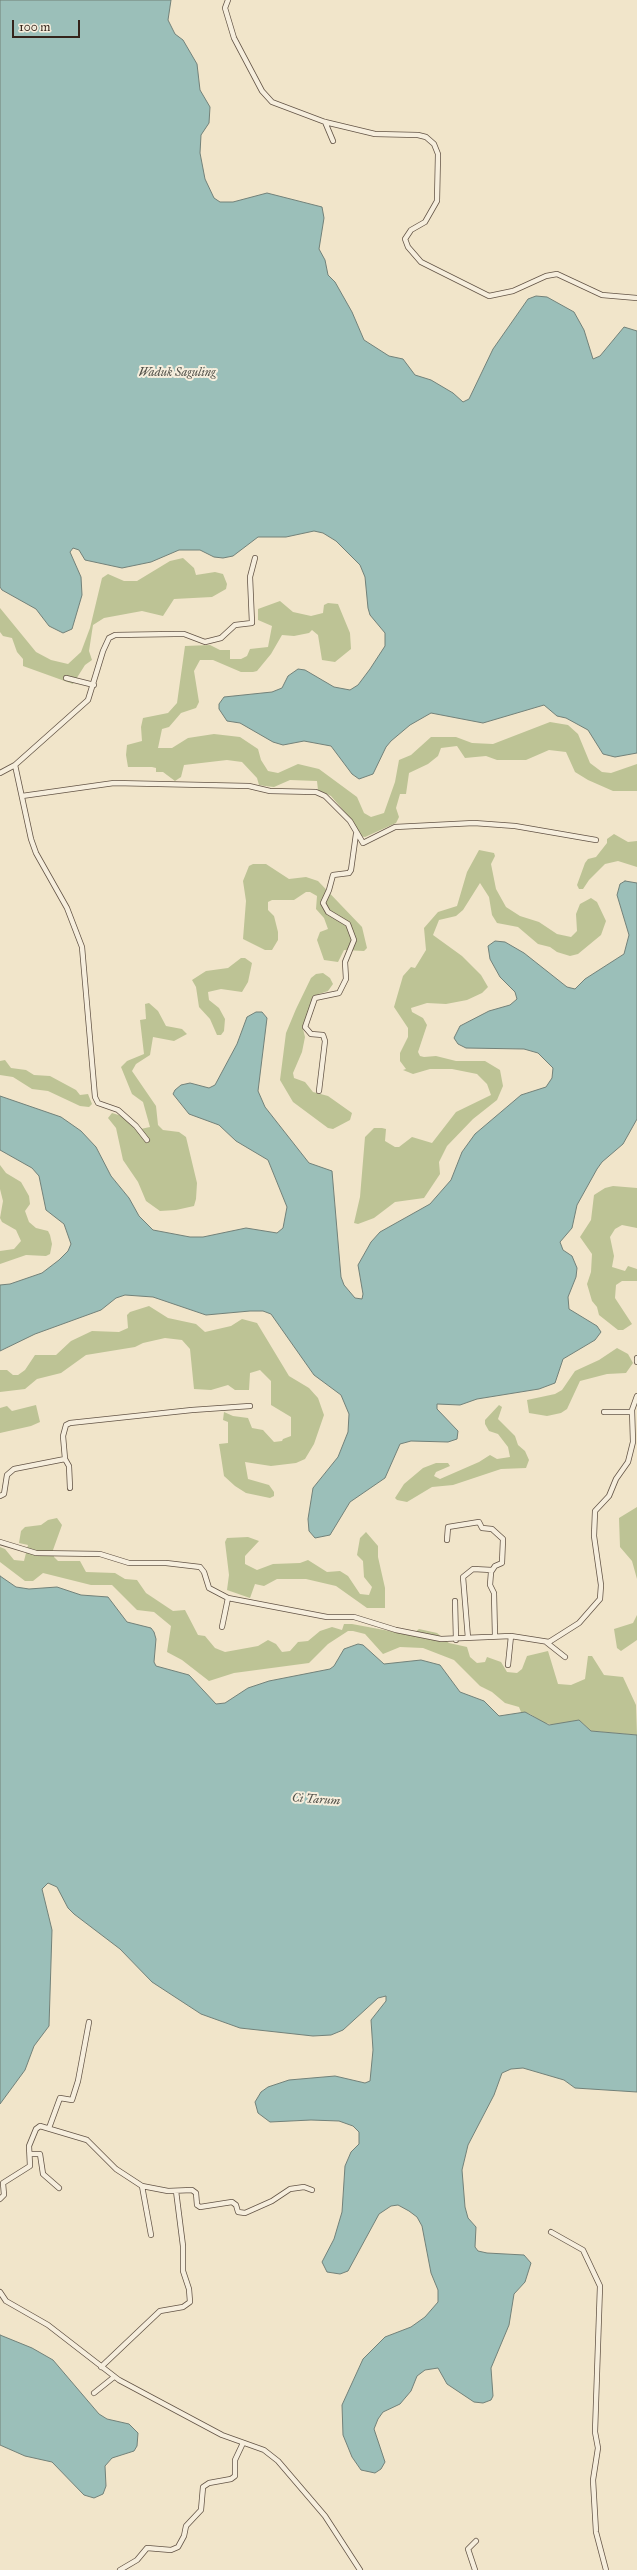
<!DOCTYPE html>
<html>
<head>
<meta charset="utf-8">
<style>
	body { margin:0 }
	#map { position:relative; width:637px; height:2570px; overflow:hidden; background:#f1e5ca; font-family:"IM FELL Great Primer",serif }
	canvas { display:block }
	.scale { position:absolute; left:12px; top:20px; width:68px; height:18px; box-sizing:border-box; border:2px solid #34231a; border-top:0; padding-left:5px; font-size:12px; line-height:14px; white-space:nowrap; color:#34231a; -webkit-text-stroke:3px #f6eedd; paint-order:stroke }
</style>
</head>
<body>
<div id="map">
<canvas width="637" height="2570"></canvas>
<div class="scale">100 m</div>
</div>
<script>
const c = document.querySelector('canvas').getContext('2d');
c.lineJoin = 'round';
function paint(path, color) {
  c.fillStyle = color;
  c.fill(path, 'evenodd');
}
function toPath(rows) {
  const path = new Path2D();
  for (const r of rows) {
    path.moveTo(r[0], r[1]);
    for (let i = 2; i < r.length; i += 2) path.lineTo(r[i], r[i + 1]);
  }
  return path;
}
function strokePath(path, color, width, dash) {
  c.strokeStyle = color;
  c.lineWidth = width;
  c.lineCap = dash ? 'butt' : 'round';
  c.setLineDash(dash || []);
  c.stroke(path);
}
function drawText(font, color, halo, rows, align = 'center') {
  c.font = font + ' "IM FELL Great Primer",serif';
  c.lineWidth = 4;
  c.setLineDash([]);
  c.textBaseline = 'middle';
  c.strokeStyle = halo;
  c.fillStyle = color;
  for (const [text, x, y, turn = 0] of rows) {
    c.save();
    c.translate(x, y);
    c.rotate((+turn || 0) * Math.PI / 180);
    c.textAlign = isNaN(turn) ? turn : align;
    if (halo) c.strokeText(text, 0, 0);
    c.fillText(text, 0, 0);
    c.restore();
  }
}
const green = toPath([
	[183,558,194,568,196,575,215,572,223,574,227,584,226,589,212,597,174,599,163,616,142,611,104,618,93,625,89,651,92,660,85,665,73,684,23,666,23,659,17,652,12,638,3,636,0,632,0,608,36,652,51,660,68,664,81,652,90,628,102,578,108,574,124,581,137,581,170,561],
	[280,601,293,612,311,616,323,613,324,605,328,603,338,604,350,633,351,649,335,662,322,660,318,635,312,630,309,633,294,636,282,635,271,654,257,671,253,672,241,672,213,660,200,660,194,671,199,702,196,708,181,713,169,727,162,729,158,748,172,748,188,738,214,734,240,737,258,749,261,760,268,771,278,773,298,764,319,769,357,797,364,813,371,817,384,813,395,782,399,760,411,755,431,737,456,737,472,743,493,744,550,722,568,725,578,734,590,763,602,772,611,773,637,764,637,791,613,791,588,780,575,772,566,752,549,750,526,760,497,760,486,756,465,758,457,746,441,748,438,756,428,764,409,773,406,794,400,794,396,808,399,817,396,823,365,837,360,836,349,817,331,796,318,790,317,781,290,780,274,787,265,786,259,785,257,778,242,762,227,760,184,765,181,777,175,781,163,772,156,772,156,768,152,767,128,767,126,755,127,745,142,741,141,727,143,718,168,713,177,703,185,646,210,645,220,650,230,650,230,659,241,659,247,656,250,649,268,647,272,626,258,620,258,609],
	[614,834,628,842,637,841,637,867,618,861,605,864,589,880,583,889,579,889,577,885,585,863,588,859,596,857,607,843,607,839],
	[479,850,494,853,495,856,491,864,496,889,506,907,520,916,539,922,557,934,571,937,577,931,576,914,580,904,591,898,597,902,606,921,601,935,578,954,570,956,557,952,550,947,538,944,518,927,497,923,492,915,489,897,480,883,463,910,456,916,439,920,433,935,462,956,481,975,488,987,482,993,467,1000,446,1004,427,1003,411,1008,412,1012,423,1018,427,1025,418,1052,420,1056,424,1057,436,1056,456,1061,485,1061,500,1070,503,1086,497,1100,473,1119,447,1146,439,1162,440,1174,424,1198,395,1202,374,1218,358,1224,354,1223,360,1197,365,1137,374,1128,382,1128,386,1129,385,1141,395,1147,399,1147,412,1137,432,1143,456,1112,491,1095,487,1084,477,1074,452,1069,430,1069,413,1074,403,1070,406,1069,400,1061,400,1053,408,1037,408,1028,394,1007,403,976,411,967,415,968,426,950,424,928,438,912,457,906,467,872],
	[253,864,266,864,289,879,306,877,318,881,362,927,367,948,364,951,344,950,338,962,324,960,317,940,320,932,328,929,324,918,316,909,317,896,310,892,306,892,294,900,272,900,268,902,268,910,274,916,278,932,278,940,272,950,265,950,243,939,246,901,243,881,249,866],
	[241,958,245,958,252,963,248,982,242,992,221,989,208,992,209,1000,219,1008,225,1019,224,1031,221,1035,217,1035,210,1019,199,1007,196,987,192,980,206,971,228,968],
	[323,973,330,978,333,984,328,991,313,996,303,1029,305,1037,302,1052,293,1073,294,1078,305,1082,313,1092,328,1096,352,1113,350,1120,333,1129,328,1128,293,1102,280,1080,286,1033,296,1009,311,978,316,974],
	[149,1003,158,1011,166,1026,182,1029,187,1034,174,1041,153,1037,150,1055,136,1064,132,1071,156,1106,158,1125,163,1130,179,1132,186,1137,197,1183,196,1199,194,1206,176,1210,160,1211,146,1201,138,1182,123,1160,116,1128,108,1118,112,1113,122,1116,136,1130,150,1127,143,1102,132,1094,121,1067,127,1061,144,1054,140,1020,146,1019,145,1004],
	[5,1060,11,1068,26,1070,34,1075,50,1076,76,1090,80,1095,88,1094,92,1104,89,1107,80,1106,48,1091,32,1089,13,1077,0,1075,0,1061],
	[0,1165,6,1173,21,1182,29,1196,30,1204,25,1211,29,1222,36,1228,48,1231,50,1235,52,1244,50,1254,46,1256,26,1255,0,1264,0,1251,14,1249,21,1241,16,1230,2,1222,0,1218,3,1201,0,1189],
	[613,1186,637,1188,637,1228,622,1225,615,1229,610,1237,614,1256,612,1267,625,1271,628,1266,637,1269,637,1281,622,1281,616,1285,615,1298,632,1324,623,1330,618,1330,599,1315,597,1307,592,1301,587,1284,591,1272,592,1254,580,1237,591,1220,594,1195,605,1188],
	[149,1306,168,1318,196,1324,205,1332,231,1326,242,1319,257,1323,289,1376,309,1388,318,1398,324,1415,314,1444,305,1459,296,1463,271,1466,245,1462,248,1479,269,1485,274,1492,274,1496,270,1498,246,1493,235,1486,224,1476,220,1450,219,1444,228,1443,228,1422,223,1420,224,1412,233,1416,248,1418,252,1428,263,1430,274,1442,282,1441,283,1439,291,1436,291,1417,271,1405,271,1381,260,1370,250,1373,249,1390,235,1390,228,1385,211,1390,194,1389,190,1349,182,1340,165,1338,143,1343,135,1347,86,1355,61,1373,37,1379,25,1389,0,1392,0,1370,7,1370,13,1375,18,1375,25,1370,35,1355,56,1355,71,1341,92,1331,119,1332,128,1328,127,1315,130,1312],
	[617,1348,628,1354,633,1363,626,1373,607,1374,580,1381,567,1409,561,1413,547,1416,529,1413,527,1400,555,1394,562,1390,575,1371,599,1360],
	[36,1405,40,1422,31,1426,0,1433,0,1408,7,1406,12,1411],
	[499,1405,502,1407,498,1419,515,1436,518,1445,525,1451,529,1460,526,1468,501,1469,453,1485,432,1487,407,1502,397,1500,395,1498,404,1484,423,1468,436,1463,448,1463,450,1466,436,1472,434,1476,440,1479,479,1462,490,1455,497,1459,510,1457,508,1447,498,1434,489,1431,485,1424,485,1420],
	[637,1507,637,1579,632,1561,620,1547,619,1518],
	[57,1518,62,1525,53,1550,54,1557,58,1561,80,1561,86,1572,115,1573,125,1579,137,1580,146,1593,173,1611,185,1610,198,1635,205,1636,215,1648,225,1652,258,1646,268,1640,276,1644,282,1652,290,1651,298,1642,308,1641,320,1631,332,1627,342,1630,344,1624,352,1624,411,1635,419,1629,437,1633,449,1643,467,1647,470,1657,477,1663,485,1662,487,1657,501,1662,507,1672,517,1673,522,1669,527,1656,548,1651,558,1684,571,1685,585,1679,588,1656,592,1656,604,1675,623,1677,636,1705,637,1735,591,1731,579,1720,555,1725,544,1723,530,1714,521,1712,519,1707,505,1703,492,1692,480,1686,454,1660,423,1648,400,1647,383,1654,365,1634,353,1631,348,1631,328,1644,309,1663,234,1673,209,1681,182,1660,167,1652,171,1626,154,1612,137,1610,112,1585,91,1585,43,1573,33,1581,25,1581,0,1562,0,1547,5,1549,14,1560,24,1561,28,1545,19,1543,21,1531,25,1527,41,1525,48,1520],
	[366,1532,378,1546,378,1557,385,1588,385,1608,367,1608,336,1586,306,1579,277,1579,264,1586,255,1584,250,1598,227,1590,229,1575,225,1542,227,1538,248,1537,259,1541,245,1556,245,1564,257,1570,273,1564,300,1563,308,1560,327,1572,340,1571,348,1576,360,1594,369,1595,372,1587,364,1577,363,1561,357,1555,360,1538],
	[637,1615,637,1640,621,1651,617,1648,614,1629,633,1623]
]);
const water = toPath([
	[0,0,171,0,168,20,175,34,183,40,197,64,200,90,210,107,209,123,201,135,200,153,205,179,214,198,220,202,233,202,267,193,322,207,324,218,319,249,325,260,328,275,335,282,352,312,364,340,389,356,403,359,415,375,431,380,453,393,463,402,469,399,493,349,528,299,536,296,547,297,574,312,584,330,593,359,600,356,624,327,637,331,637,753,615,757,603,754,588,730,566,718,557,716,544,705,483,723,431,713,410,725,391,741,386,747,373,774,359,779,352,774,331,746,304,741,283,745,273,742,240,723,227,721,219,709,219,704,224,697,272,692,282,688,288,676,298,669,305,670,334,687,350,690,358,685,370,669,385,646,385,633,370,615,368,608,365,577,360,565,336,541,323,533,314,531,286,537,258,537,233,556,223,558,214,557,200,550,179,550,151,562,122,568,85,560,79,550,73,548,70,552,81,577,82,595,72,629,63,633,49,626,36,609,2,590,0,587,0,0],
	[625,881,637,883,637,1119,623,1144,602,1162,597,1169,577,1205,572,1228,560,1242,563,1250,572,1256,577,1268,576,1277,568,1297,569,1309,597,1326,601,1332,595,1340,563,1359,555,1383,539,1389,477,1399,460,1405,437,1404,437,1409,458,1431,457,1439,448,1442,411,1441,400,1444,385,1478,350,1502,330,1535,315,1538,309,1531,308,1519,313,1488,338,1457,348,1432,349,1414,341,1395,314,1375,271,1314,263,1311,250,1311,206,1315,153,1297,125,1295,116,1298,101,1310,35,1334,0,1351,0,1285,10,1284,42,1273,59,1260,68,1251,71,1244,64,1224,46,1210,39,1176,32,1168,0,1150,0,1096,61,1117,81,1131,96,1147,111,1176,129,1198,139,1216,153,1230,190,1237,203,1237,246,1228,277,1233,283,1228,287,1207,268,1160,236,1141,219,1125,189,1114,173,1094,175,1090,181,1085,190,1083,209,1088,215,1085,237,1044,247,1017,256,1012,262,1012,267,1018,258,1091,265,1107,309,1163,332,1171,341,1277,344,1285,355,1298,362,1299,363,1294,358,1265,371,1242,380,1232,430,1204,451,1180,462,1152,475,1134,521,1095,546,1087,552,1078,553,1068,538,1053,524,1049,466,1048,458,1044,454,1038,460,1026,489,1011,510,1005,517,999,515,992,500,977,490,959,488,946,495,941,505,942,524,953,567,987,575,989,585,979,624,954,629,935,617,895,620,884,625,881],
	[0,1576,16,1587,29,1589,57,1587,81,1595,108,1597,127,1622,151,1628,154,1632,156,1639,154,1662,156,1666,189,1675,216,1704,225,1703,248,1688,269,1681,330,1669,334,1666,344,1649,358,1644,363,1645,384,1664,421,1660,440,1665,460,1692,484,1701,499,1716,525,1712,549,1725,579,1720,591,1731,637,1735,637,2092,575,2088,564,2080,523,2068,511,2069,502,2073,494,2095,468,2145,462,2170,465,2207,468,2218,476,2227,475,2247,478,2251,487,2253,524,2255,531,2263,525,2282,514,2294,509,2325,491,2368,493,2396,491,2400,483,2403,474,2402,447,2384,438,2368,425,2370,417,2376,411,2391,400,2404,383,2412,378,2419,374,2429,385,2462,381,2469,375,2473,361,2470,352,2457,343,2435,342,2405,363,2359,385,2337,411,2327,425,2317,438,2302,438,2290,431,2273,422,2226,417,2217,409,2211,398,2205,391,2206,379,2214,348,2271,340,2274,327,2272,322,2262,334,2239,342,2212,345,2166,351,2152,359,2144,359,2132,353,2126,339,2121,311,2120,270,2122,258,2113,255,2102,261,2092,268,2087,289,2080,335,2076,365,2083,370,2081,373,2050,371,2020,386,2001,386,1996,378,1998,343,2030,331,2035,313,2036,240,2028,201,2014,152,1982,120,1949,74,1914,68,1908,57,1887,48,1883,42,1889,52,1930,49,2026,34,2046,25,2070,0,2104,0,1576],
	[0,2335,32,2348,53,2360,99,2414,107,2419,129,2424,138,2433,137,2446,134,2451,112,2458,105,2466,106,2486,103,2494,94,2498,84,2495,52,2462,25,2456,0,2445,0,2335]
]);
const minor = toPath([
	[228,0,225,8,234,38,262,91,272,102,325,122,375,134,418,135,426,137,434,144,438,154,437,201,425,222,411,230,405,239,408,247,421,262,489,296,513,291,546,276,557,274,602,295,637,298],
	[325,122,333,141],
	[66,678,94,685],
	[15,765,31,839,36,853,67,908,82,947,95,1097,98,1103,118,1110,136,1126,147,1140],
	[0,773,15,765,88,700,103,651,109,638,115,635,175,634,184,634,205,642,221,638,235,625,252,623,250,577,255,558],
	[22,796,114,783,249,786,270,791,316,792,325,796,350,821,363,843,395,827,474,823,515,826,596,840],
	[319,1091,325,1041,323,1035,311,1034,305,1027,315,998,339,993,346,979,345,962,354,940,348,924,328,912,323,903,329,890,333,875,349,873,351,870,356,834],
	[637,1358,637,1362],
	[604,1412,631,1412],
	[65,1459,69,1466,70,1488],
	[0,1496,4,1494,7,1475,14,1469,65,1459,63,1436,66,1425,70,1423,192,1410,250,1406],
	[447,1540,448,1527,479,1522,482,1528,492,1529,503,1539,502,1563,495,1566,491,1572,490,1585,494,1593,495,1636],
	[0,1542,36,1553,100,1554,129,1563,166,1563,200,1567,204,1572,209,1588,228,1598,327,1617,354,1617,396,1630,441,1639,511,1636,549,1642,579,1623,600,1599,601,1585,594,1536,595,1511,609,1496,616,1479,628,1462,633,1442,632,1410,637,1396],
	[455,1601,456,1640],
	[222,1627,228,1598],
	[468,1638,463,1577,473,1569,492,1570],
	[546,1642,565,1657],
	[508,1665,511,1636],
	[49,2128,60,2098,72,2100,78,2081,89,2022],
	[30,2154,40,2154,43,2174,59,2188],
	[142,2186,151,2235],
	[0,2199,4,2195,3,2183,30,2166,29,2146,36,2129,40,2126,87,2140,116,2169,142,2186,168,2191,192,2190,196,2193,197,2205,200,2207,232,2202,236,2205,238,2212,245,2213,272,2201,290,2189,304,2187,312,2190],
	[551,2232,583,2250,600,2286,595,2432,598,2448,593,2480,596,2532,606,2570],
	[0,2292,6,2301,48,2325,119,2380,222,2435,264,2450,278,2461,325,2516,360,2570],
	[101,2367,160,2311,183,2307,190,2302,189,2289,183,2271,183,2246,176,2191],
	[94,2393,114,2377],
	[120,2570,137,2560,147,2548,171,2550,178,2547,184,2536,186,2526,201,2510,203,2487,209,2483,231,2479,235,2476,235,2460,243,2443],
	[475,2570,468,2549,476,2541]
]);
const waterNames = [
	["Waduk Saguling",177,373],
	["Ci Tarum",316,1800,4]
];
paint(green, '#bdc395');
paint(water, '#9bbfb9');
strokePath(water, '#728179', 1);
strokePath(minor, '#635446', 6);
strokePath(minor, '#f6eedd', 4.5);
drawText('italic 12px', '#53524a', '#f6eedd', waterNames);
</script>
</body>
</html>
